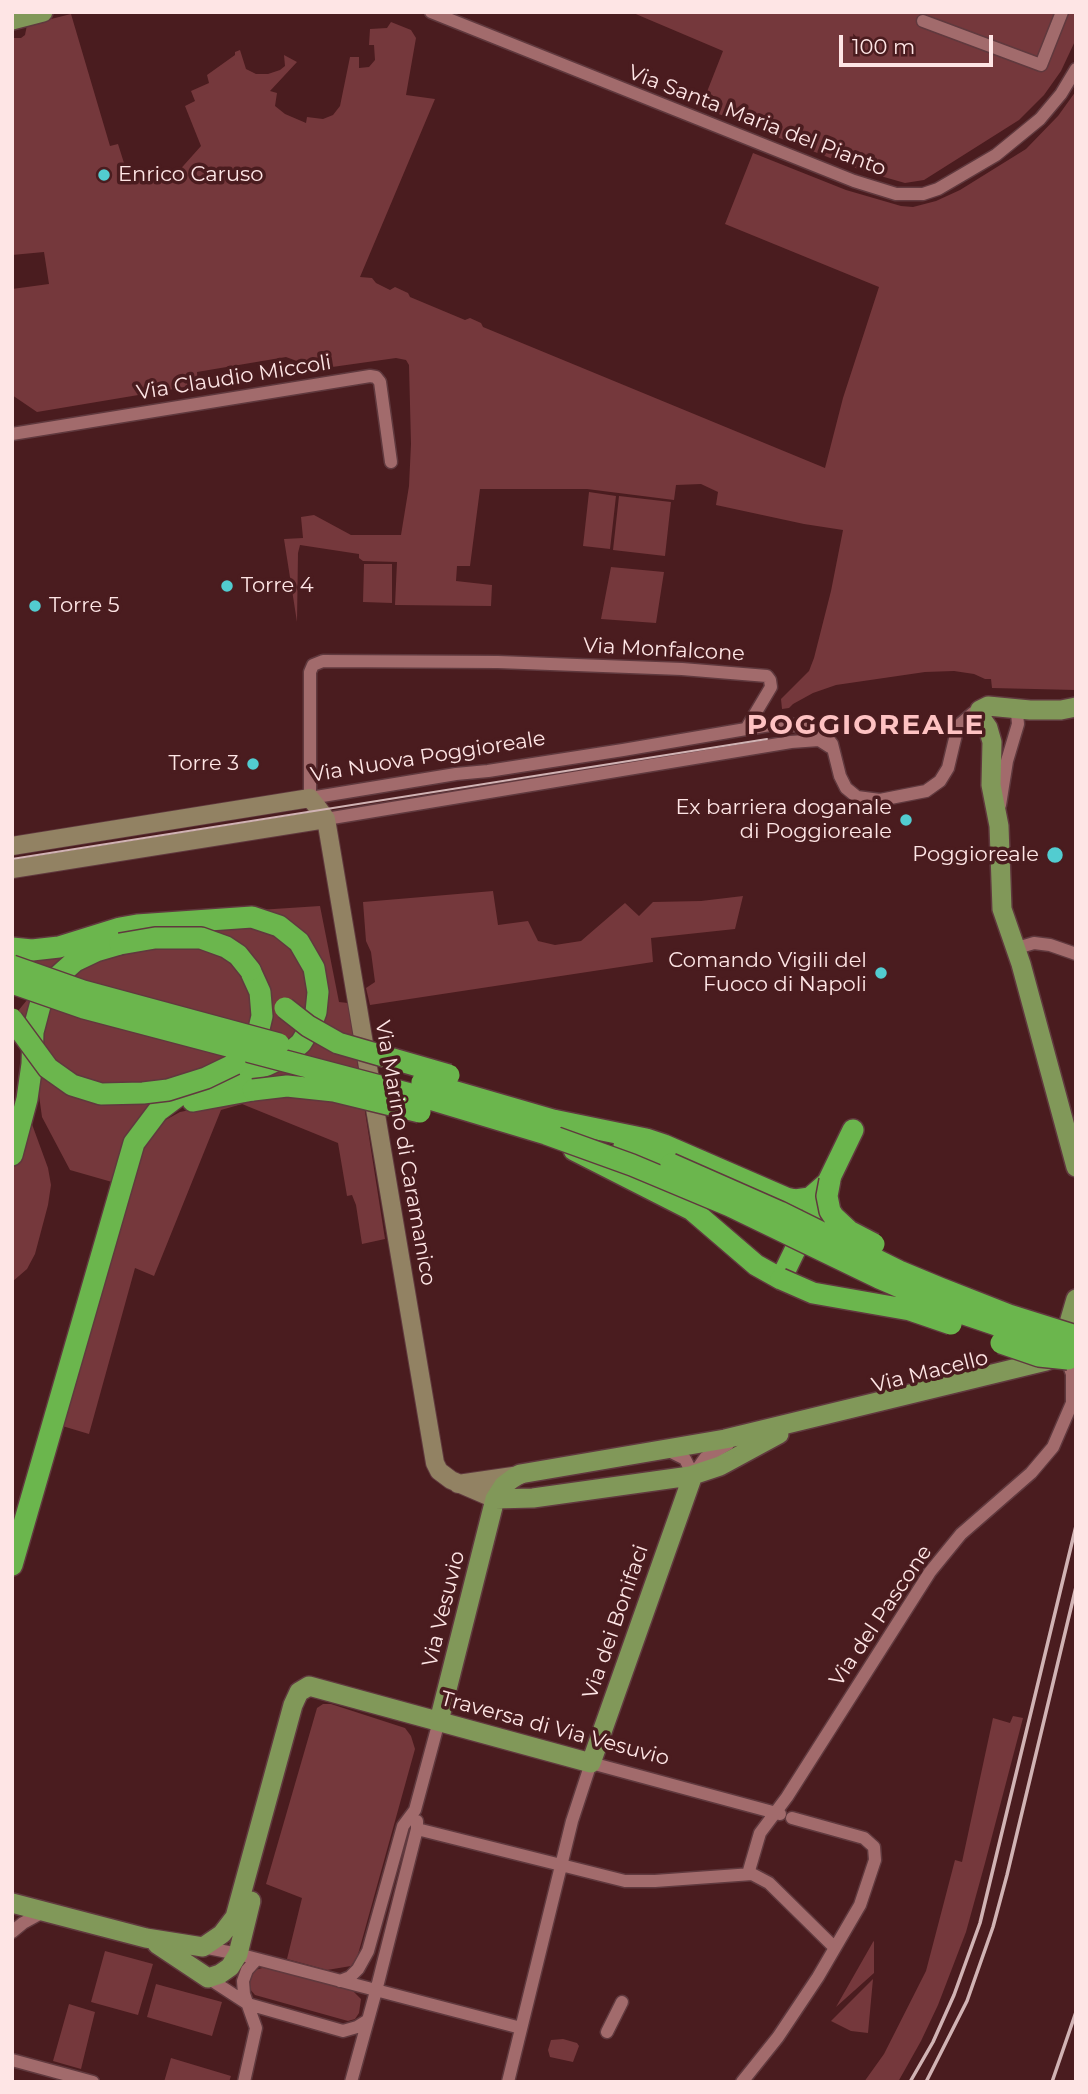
<!DOCTYPE html>
<html>
<head>
<meta charset="utf-8">
<style>
	body { margin:0 }
	#map { position:relative; width:1088px; height:2094px; overflow:hidden; background:#4a1c1f; font-family:Montserrat,sans-serif }
	canvas { display:block }
	.frame { position:absolute; inset:0; border:14px solid #fee5e5; pointer-events:none }
	.scale { position:absolute; left:839px; top:35px; width:154px; height:32px; box-sizing:border-box; border:4px solid #fee5e5; border-top:0; padding-left:9px; font-size:21px; line-height:24px; white-space:nowrap; color:#fee5e5; -webkit-text-stroke:5px #4a1c1f; paint-order:stroke }
</style>
</head>
<body>
<div id="map">
<canvas width="1088" height="2094"></canvas>
<div class="frame"></div>
<div class="scale">100 m</div>
</div>
<script>
const c = document.querySelector('canvas').getContext('2d');
c.lineJoin = 'round';
function paint(path, color) {
  c.fillStyle = color;
  c.fill(path, 'evenodd');
}
function toPath(rows) {
  const path = new Path2D();
  for (const r of rows) {
    path.moveTo(r[0], r[1]);
    for (let i = 2; i < r.length; i += 2) path.lineTo(r[i], r[i + 1]);
  }
  return path;
}
function strokePath(path, color, width, dash) {
  c.strokeStyle = color;
  c.lineWidth = width;
  c.lineCap = dash ? 'butt' : 'round';
  c.setLineDash(dash || []);
  c.stroke(path);
}
function drawText(font, color, halo, rows, align = 'center') {
  c.font = font + ' Montserrat,sans-serif';
  c.lineWidth = 7;
  c.setLineDash([]);
  c.textBaseline = 'middle';
  c.strokeStyle = halo;
  c.fillStyle = color;
  for (const [text, x, y, turn = 0] of rows) {
    c.save();
    c.translate(x, y);
    c.rotate((+turn || 0) * Math.PI / 180);
    c.textAlign = isNaN(turn) ? turn : align;
    if (halo) c.strokeText(text, 0, 0);
    c.fillText(text, 0, 0);
    c.restore();
  }
}
const green = toPath([
	[631,12,1076,12,1076,39,1061,71,1044,95,1019,120,924,180,905,183,863,171,701,107,723,51],
	[71,14,110,146,118,144,124,163,163,179,168,183,201,146,185,106,195,101,191,91,209,83,207,75,235,55,235,52,240,50,246,69,256,74,268,74,280,70,285,66,284,55,297,62,270,91,277,93,275,106,285,114,306,123,307,117,323,119,333,115,340,106,350,57,359,57,359,68,369,67,375,60,374,45,369,45,370,29,387,28,391,22,411,30,416,38,406,95,435,99,360,277,372,278,376,283,390,290,395,287,408,293,410,297,465,320,470,318,481,323,483,327,825,468,843,398,879,287,725,224,753,153,846,190,901,206,913,207,936,201,960,190,1026,149,1058,116,1076,91,1076,690,992,688,991,679,985,679,974,674,954,671,925,672,836,685,813,693,793,704,789,708,782,709,781,699,809,671,814,658,831,591,843,530,804,524,716,505,718,492,701,484,676,485,674,500,587,489,480,489,470,566,457,566,456,581,492,585,491,606,395,605,397,562,363,561,359,558,359,554,300,545,298,553,297,622,284,539,303,538,301,517,314,515,351,535,401,535,409,486,411,444,409,365,406,360,396,358,318,369,286,357,197,372,198,385,37,412,12,395,12,289,49,284,44,252,12,255,12,38,21,38,25,35,27,25],
	[589,492,616,496,610,549,583,546],
	[619,496,671,502,665,556,613,550],
	[364,564,392,564,392,603,363,602],
	[611,567,664,572,656,623,601,619],
	[493,891,498,925,528,921,538,941,555,945,581,941,625,903,639,916,653,902,701,901,743,896,735,929,651,938,653,962,370,1005,366,988,375,982,371,952,366,941,363,902],
	[320,906,339,1002,348,1003,385,1239,362,1244,356,1205,352,1195,347,1196,338,1143,242,1104,221,1110,154,1276,135,1268,89,1434,59,1425,138,1148,160,1123,180,1112,271,1094,269,1082,188,1099,273,1070,295,1058,310,1043,322,1018,323,984,317,960,307,942,292,926,271,917,243,911,244,922,265,925,274,929,293,944,305,961,310,974,313,998,303,1032,282,1051,255,1065,169,1094,155,1103,139,1119,127,1137,112,1182,70,1170,42,1117,36,1074,37,1032,44,1006,66,975,86,961,128,949,126,937,69,957,48,974,26,1021,18,1011,27,1000,20,945,243,911],
	[29,1116,48,1168,51,1185,48,1205,35,1254,27,1269,12,1282,12,1174],
	[323,1704,331,1704,405,1728,411,1736,415,1749,357,1958,351,1966,327,1970,287,1959,302,1898,266,1884,317,1708],
	[1013,1716,1023,1718,985,1863,966,1932,938,2005,921,2041,898,2082,864,2082,884,2054,926,1971,955,1860,962,1862,993,1718,1010,1723],
	[874,1941,874,1973,836,2007,873,1942],
	[105,1951,153,1964,138,2015,91,2002],
	[266,1967,352,1990,361,1999,359,2013,355,2019,348,2021,255,1995,249,1988,248,1979,255,1970],
	[873,1979,868,2033,851,2031,831,2021],
	[156,1984,222,2002,212,2036,147,2017],
	[69,2004,95,2012,81,2069,53,2061],
	[563,2039,577,2043,579,2046,573,2062,550,2057,548,2050,551,2040],
	[171,2058,231,2076,229,2082,164,2082]
]);
const street = toPath([
	[431,12,854,181,896,194,923,194,938,189,996,155,1040,119,1061,94,1076,69],
	[923,21,1041,65,1062,12],
	[12,434,370,376,376,377,380,382,391,462],
	[746,729,771,687,770,680,767,676,682,669,498,662,323,661,313,665,310,672,310,798,456,774,488,771,623,750,746,729,782,723,787,723,825,735,832,744,840,776,846,788,857,797,880,800,926,791,940,781,948,768,958,726,973,713],
	[1000,805,1007,761,1018,724,1017,713],
	[326,819,791,742,819,740,830,747],
	[1017,948,1034,943,1050,945,1076,954],
	[667,1450,685,1459,693,1475],
	[693,1475,705,1458,728,1444],
	[417,1829,625,1881,655,1881,752,1874,769,1883,835,1948],
	[748,1874,760,1833,787,1797,930,1572,961,1534,1031,1473,1053,1447,1072,1403,1072,1374,1067,1360],
	[12,1932,23,1923,43,1912],
	[203,1947,238,1954,521,2028],
	[208,1978,248,2004,343,2031,357,2027,368,2020],
	[340,1981,350,1977,358,1969,368,1951,403,1826,415,1810,439,1721],
	[607,2032,622,2002],
	[12,2060,93,2082],
	[244,2082,256,2028,244,1994,243,1981,247,1970,257,1959],
	[351,2082,376,1991,417,1829,417,1821],
	[508,2082,572,1821,591,1763,780,1814],
	[742,2082,778,2037,818,1977,860,1905,875,1860,874,1847,864,1838,792,1818]
]);
const secondary = toPath([
	[12,846,310,798,318,808,326,819,435,1463,439,1471,451,1480,495,1499],
	[12,869,326,819],
	[458,1484,520,1475]
]);
const primary = toPath([
	[12,20,43,12],
	[1076,707,1061,710,1030,710,988,706,980,710,979,715,988,728,992,742,991,785,999,826,1002,909,1021,964,1076,1167],
	[495,1499,533,1498,690,1476,720,1466,779,1434],
	[439,1721,495,1499,504,1485,512,1479,520,1474,725,1439,1046,1361,1055,1357,1061,1350,1076,1299],
	[12,1903,146,1938,203,1947,222,1934,235,1917,293,1705,299,1692,309,1686,591,1763,693,1475],
	[157,1944,208,1978,220,1974,230,1967,238,1954,251,1901]
]);
const highway = toPath([
	[12,948,32,950,59,947,120,928,137,925,252,917,279,926,299,942,314,968,318,992,316,1012,310,1028,301,1043,286,1056,267,1065,182,1093,158,1111,134,1143,12,1565],
	[246,1052,258,1033,262,1016,260,992,250,970],
	[193,1101,253,1090],
	[553,1120,646,1139,664,1145,786,1198,795,1200,810,1198,826,1184],
	[624,1146,671,1164],
	[574,1150,692,1210,756,1265,781,1279,853,1130],
	[12,1155,27,1099,32,1064,33,1032,42,998,55,979,75,961,96,951,120,944]
]);
const tram = toPath([
	[12,859,767,739]
]);
const rail = toPath([
	[910,2082,933,2042,954,1995,980,1923,1076,1526],
	[926,2082,967,2001,993,1927,1007,1875,1076,1587],
	[1052,2082,1076,2012]
]);
const highwayBridge = toPath([
	[120,944,155,938,201,938,226,947,238,955,250,970],
	[12,966,83,991,279,1044],
	[12,983,84,1008,433,1100,546,1134,632,1165,730,1206,879,1278,958,1312,1076,1352],
	[285,1008,308,1026,338,1043,449,1075],
	[12,1019,48,1068,72,1085,101,1094,143,1093,168,1090,206,1078,235,1064],
	[422,1082,553,1120],
	[253,1090,287,1086,334,1091,420,1112],
	[671,1164,780,1212,899,1271,940,1288,1009,1315,1076,1336],
	[830,1180,827,1196,830,1211,834,1217,849,1231,874,1244],
	[781,1279,813,1293,910,1310,951,1324],
	[1001,1343,1039,1356,1068,1359]
]);
const markers = [
	[104,175,7,"#52ccd0"],
	[227,586,7,"#52ccd0"],
	[35,606,7,"#52ccd0"],
	[253,764,7,"#52ccd0"],
	[906,820,7,"#52ccd0"],
	[1055,855,9,"#52ccd0"],
	[881,973,7,"#52ccd0"]
];
const streetNames = [
	["Via Santa Maria del Pianto",757,121,21],
	["Via Claudio Miccoli",234,378,-9],
	["Via Monfalcone",664,650,3],
	["Via Nuova Poggioreale",428,757,-9],
	["Via Marino di Caramanico",405,1153,80],
	["Via Macello",930,1372,-14],
	["Via Vesuvio",444,1609,-76],
	["Via del Pascone",881,1616,-56],
	["Via dei Bonifaci",616,1622,-71],
	["Traversa di Via Vesuvio",555,1729,15]
];
const poiNames = [
	["Enrico Caruso",118,175,"left"],
	["Torre 4",241,586,"left"],
	["Torre 5",49,606,"left"],
	["Torre 3",239,764],
	["Ex barriera doganale",892,808],
	["di Poggioreale",892,832],
	["Poggioreale",1039,855],
	["Comando Vigili del",867,961],
	["Fuoco di Napoli",867,985]
];
const districtNames = [
	["POGGIOREALE",866,726]
];
paint(green, '#75383c');
strokePath(street, '#60393e', 15);
strokePath(secondary, '#60393e', 20);
strokePath(primary, '#60393e', 22);
strokePath(highway, '#60393e', 24);
strokePath(street, '#a26b6c', 12);
strokePath(secondary, '#928263', 18);
strokePath(primary, '#819859', 19);
strokePath(highway, '#6bb64d', 21);
strokePath(tram, '#d1b3b4', 2);
strokePath(rail, '#d1b3b4', 3.5);
strokePath(highwayBridge, '#60393e', 24, []);
strokePath(highwayBridge, '#6bb64d', 21);
for (const [x, y, r, color] of markers) {
  const dot = new Path2D();
  dot.arc(x, y, r, 0, 2 * Math.PI);
  c.fillStyle = color;
  c.fill(dot);
  strokePath(dot, '#4a1c1f', 2.5);
}
drawText('21px', '#fee5e5', '#4a1c1f', streetNames);
drawText('21px', '#fee5e5', '#4a1c1f', poiNames, 'right');
c.letterSpacing = '2px';
drawText('bold 28px', '#fec2c2', '#4a1c1f', districtNames);
c.letterSpacing = '0px';
</script>
</body>
</html>
